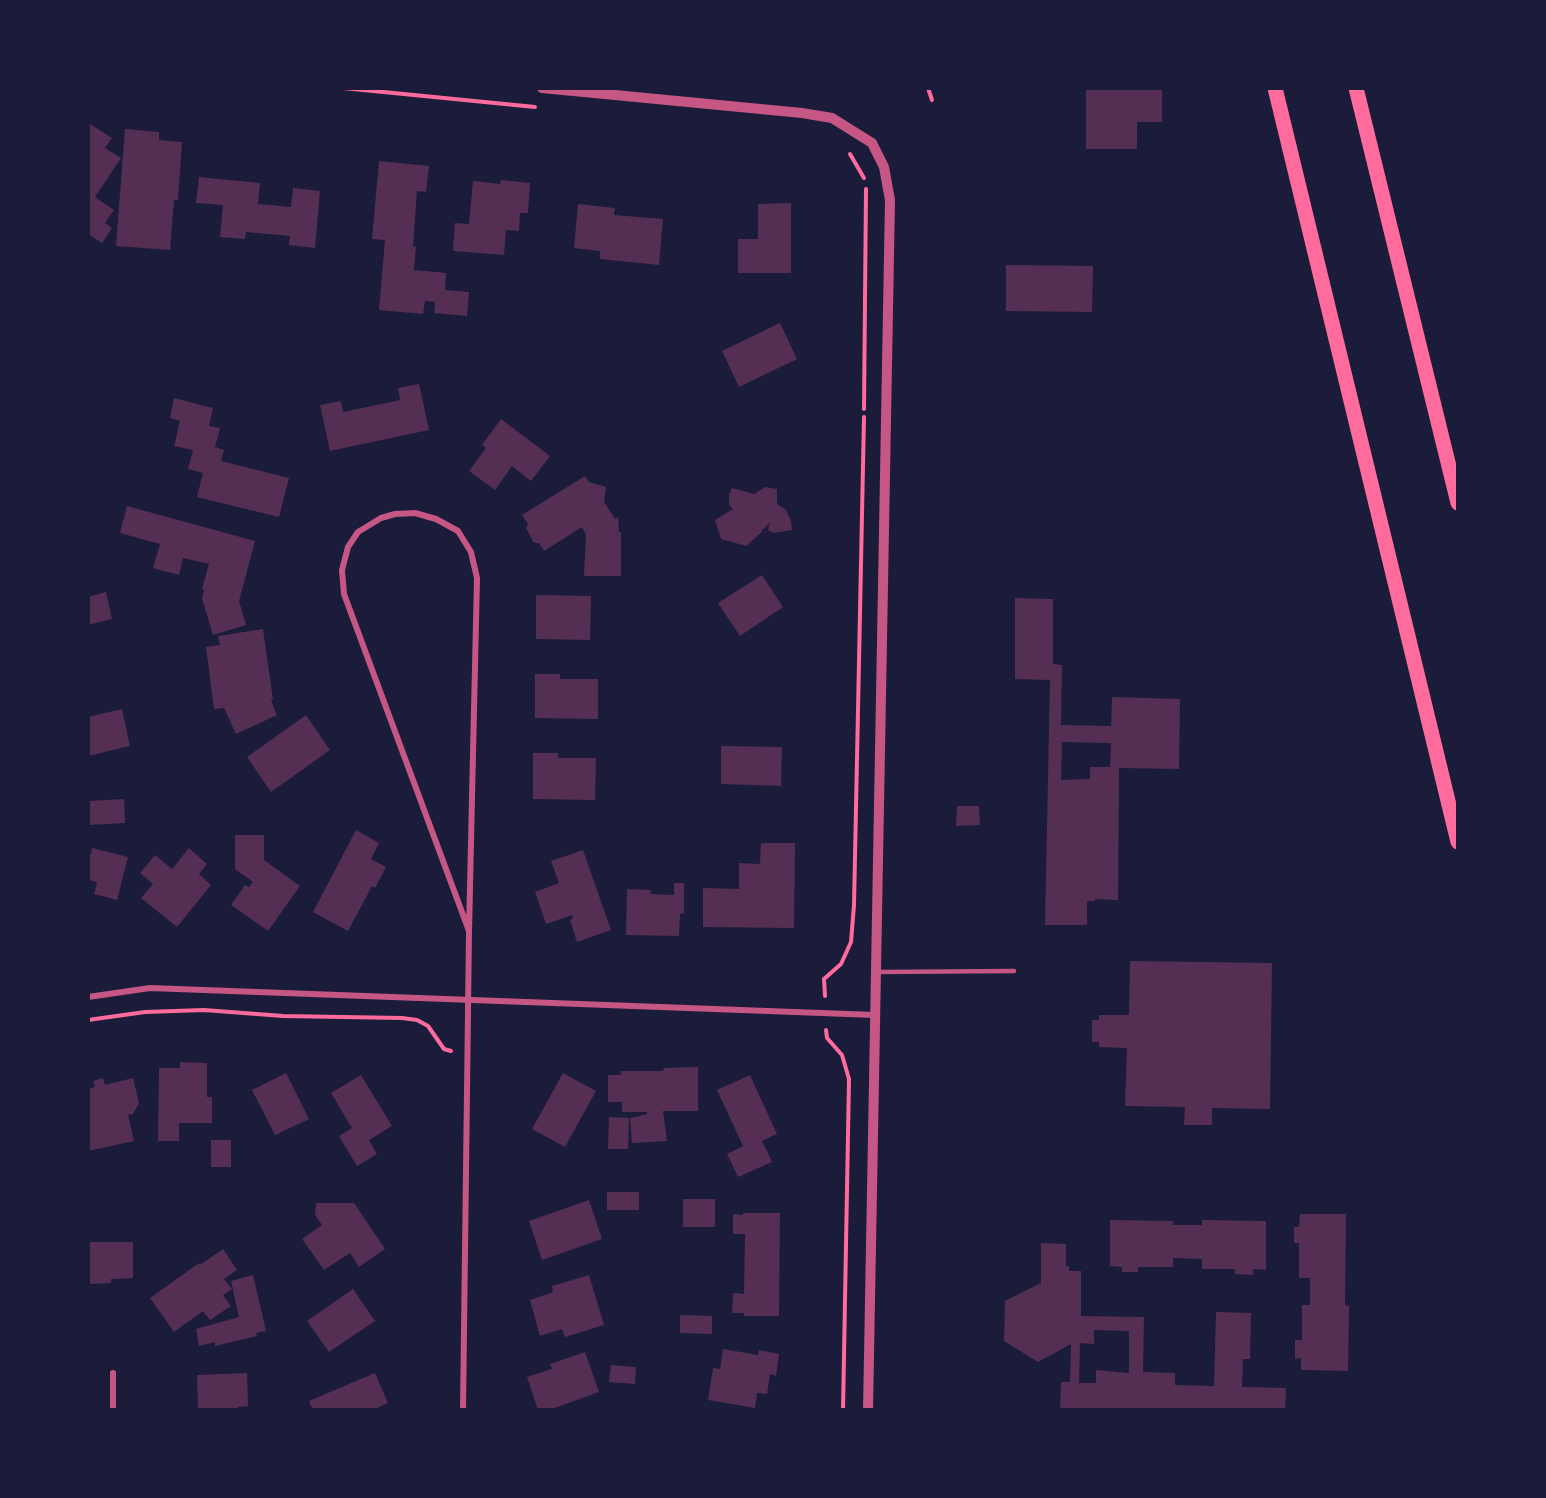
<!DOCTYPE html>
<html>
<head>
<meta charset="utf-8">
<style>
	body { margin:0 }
	#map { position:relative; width:1546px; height:1498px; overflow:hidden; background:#1b1b3a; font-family:Arial,sans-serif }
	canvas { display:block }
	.frame { position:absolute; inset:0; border:90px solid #1b1b3a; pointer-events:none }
</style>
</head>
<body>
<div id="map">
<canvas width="1546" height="1498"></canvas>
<div class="frame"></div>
</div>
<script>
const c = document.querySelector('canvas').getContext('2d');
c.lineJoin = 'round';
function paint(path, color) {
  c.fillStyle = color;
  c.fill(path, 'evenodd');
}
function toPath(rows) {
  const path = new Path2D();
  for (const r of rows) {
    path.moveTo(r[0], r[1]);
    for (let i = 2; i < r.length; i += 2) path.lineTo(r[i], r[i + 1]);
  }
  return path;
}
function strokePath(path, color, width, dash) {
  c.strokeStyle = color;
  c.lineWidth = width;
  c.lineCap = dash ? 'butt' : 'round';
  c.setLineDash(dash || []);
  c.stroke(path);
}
const building = toPath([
	[1086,88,1162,88,1162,122,1137,122,1137,149,1086,149],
	[90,124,112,138,105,148,121,158,95,197,114,210,105,223,112,228,102,243,88,234,88,126],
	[125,129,159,132,159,140,182,142,178,200,174,200,170,250,116,246],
	[379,161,429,166,426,192,417,191,413,246,416,247,414,270,446,273,445,290,469,292,467,316,434,313,435,302,425,301,423,314,379,310,385,240,372,239],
	[199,177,260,183,258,204,291,207,293,188,320,191,315,248,289,245,290,236,246,232,245,239,220,237,223,205,196,203],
	[501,180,530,183,528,213,520,213,519,231,506,230,504,255,453,251,455,223,469,224,473,181,500,184],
	[791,203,791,273,738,273,738,239,758,239,758,204],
	[578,204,615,208,614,215,663,219,659,265,600,259,600,251,574,248],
	[1006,265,1093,266,1092,312,1006,311],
	[780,323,797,359,739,387,722,351],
	[419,384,429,430,330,451,320,405,341,401,343,412,400,400,398,388],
	[174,398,213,408,209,426,220,428,215,447,224,450,221,461,289,478,279,517,197,497,203,473,188,469,193,450,174,446,180,421,170,418],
	[501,419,550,456,531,481,512,466,495,490,469,471,486,448,482,445],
	[585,476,589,482,606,487,604,502,615,519,618,517,619,532,621,532,621,576,584,576,586,535,582,527,544,551,539,543,534,543,526,528,528,524,522,515],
	[765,487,777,489,777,504,786,510,791,521,792,530,773,533,768,530,770,522,764,529,762,529,762,532,746,546,721,539,715,520,733,509,729,505,729,495,732,488,754,494],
	[127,506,255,541,239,601,246,625,213,635,202,598,204,590,202,589,209,564,183,558,179,575,153,568,160,544,120,533],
	[762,575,783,607,740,636,718,603],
	[106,592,112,619,88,625,88,597],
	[536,595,591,596,590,640,536,639],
	[1015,598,1053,599,1053,664,1062,665,1061,725,1111,726,1112,697,1180,699,1179,769,1119,768,1118,900,1095,899,1095,901,1087,901,1087,925,1045,925,1050,680,1015,679],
	[1062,742,1111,743,1110,767,1090,767,1090,779,1061,780],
	[263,629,273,700,271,700,277,715,236,734,224,708,214,709,206,647,220,645,218,636],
	[535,674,560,674,560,679,598,679,598,719,535,718],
	[122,709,130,746,88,756,88,717],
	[306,715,330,750,271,792,247,757],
	[721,746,782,747,781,786,721,784],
	[533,753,558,753,558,758,596,758,595,800,533,799],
	[124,799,125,823,88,825,88,801],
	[957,806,979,806,980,825,956,826],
	[356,830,379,843,371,859,386,867,375,888,372,886,348,931,313,912],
	[235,835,264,835,264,860,300,886,268,931,231,905,245,885,249,887,253,882,235,869],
	[761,843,795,843,794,928,703,927,703,888,739,889,739,863,760,864],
	[92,848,128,857,117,900,94,894,97,882,88,880,88,853,91,854],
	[189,848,207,864,199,874,211,885,177,927,141,898,153,884,140,873,155,855,172,869],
	[583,850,611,930,577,942,570,920,573,918,572,915,546,924,535,892,559,883,551,861],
	[674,883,684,883,684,913,680,914,679,936,626,935,627,889,651,890,650,894,674,895],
	[1130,961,1272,963,1270,1109,1212,1108,1212,1125,1184,1125,1185,1107,1125,1106,1127,1048,1099,1047,1099,1042,1092,1042,1092,1020,1099,1020,1099,1015,1129,1015],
	[180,1062,207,1063,207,1097,212,1097,212,1123,179,1123,179,1141,158,1141,159,1068,180,1068],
	[698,1067,698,1111,663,1111,667,1141,632,1143,630,1118,647,1114,647,1112,622,1112,622,1102,608,1102,608,1075,621,1075,621,1071,663,1071,664,1068],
	[286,1073,309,1119,275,1135,252,1090],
	[563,1073,596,1091,565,1147,532,1129],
	[361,1075,392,1126,369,1140,377,1154,357,1166,339,1136,352,1128,331,1093],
	[750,1075,777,1134,762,1141,772,1162,738,1177,727,1154,743,1146,717,1090],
	[103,1078,105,1085,133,1078,139,1103,133,1114,128,1115,134,1141,88,1151,88,1089,95,1087,93,1081],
	[609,1117,629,1118,628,1149,608,1149],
	[211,1140,231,1140,231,1167,211,1167],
	[607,1192,639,1192,639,1210,607,1210],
	[683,1199,715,1199,715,1227,683,1227],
	[589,1200,602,1239,542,1260,529,1221],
	[316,1203,354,1203,385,1249,359,1267,350,1253,324,1270,302,1239,322,1225,315,1215],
	[743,1213,780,1213,779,1316,744,1316,744,1313,732,1313,733,1293,744,1294,745,1234,733,1234,733,1214,743,1215],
	[1300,1214,1346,1214,1345,1305,1349,1306,1348,1371,1301,1370,1301,1358,1295,1359,1295,1340,1302,1340,1302,1305,1310,1305,1310,1278,1299,1278,1299,1243,1294,1243,1294,1227,1299,1227],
	[1110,1220,1173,1221,1173,1225,1202,1225,1202,1220,1266,1221,1266,1270,1253,1269,1253,1275,1235,1274,1235,1269,1202,1269,1202,1259,1173,1258,1173,1267,1138,1267,1138,1272,1122,1272,1122,1267,1110,1266],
	[88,1242,133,1242,133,1278,111,1279,111,1283,88,1284],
	[1041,1243,1066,1244,1066,1266,1069,1266,1069,1271,1081,1271,1081,1316,1144,1317,1143,1372,1175,1373,1175,1385,1214,1386,1216,1312,1251,1313,1250,1359,1243,1359,1242,1387,1286,1388,1285,1410,1060,1410,1061,1382,1070,1382,1071,1344,1038,1362,1004,1341,1005,1301,1041,1283],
	[1094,1330,1129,1331,1129,1373,1096,1370,1096,1383,1079,1383,1080,1343,1094,1344],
	[223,1249,237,1270,224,1279,232,1289,223,1295,231,1306,210,1320,203,1311,174,1332,150,1298,199,1263,200,1265],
	[253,1275,266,1331,256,1333,257,1336,215,1346,215,1342,199,1346,196,1329,239,1317,231,1281],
	[589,1275,604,1325,565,1337,562,1329,540,1336,530,1300,553,1292,552,1286],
	[353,1289,375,1321,329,1352,307,1321],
	[680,1315,712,1316,712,1334,680,1333],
	[723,1349,758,1355,759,1350,779,1354,776,1376,770,1374,767,1394,757,1393,755,1408,708,1400,713,1368,720,1369],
	[585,1352,599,1392,549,1410,538,1410,527,1377,552,1369,550,1364],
	[611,1365,636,1367,635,1384,609,1382],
	[247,1373,248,1406,238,1407,238,1410,198,1410,197,1375],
	[375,1373,388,1403,373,1410,313,1410,309,1401]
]);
const path = toPath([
	[343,88,535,107],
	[928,88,932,100],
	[850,154,864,178],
	[864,409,866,189],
	[825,996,824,979,841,964,851,942,854,905,864,417],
	[88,1020,145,1012,204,1010,283,1016,402,1018,417,1020,428,1026,444,1049,451,1051],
	[826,1030,827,1038,842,1055,849,1079,843,1410]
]);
const service = toPath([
	[876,972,1014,971]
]);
const minor = toPath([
	[415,513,436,519,458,531,471,552,477,578,469,931,344,594,342,570,348,547,358,532,381,518,395,514,415,513],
	[88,997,150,988,875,1015],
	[113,1373,113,1410],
	[463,1410,469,931]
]);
const tertiary = toPath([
	[542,88,802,113,832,118,872,143,884,167,890,200,868,1410]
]);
const primary = toPath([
	[1275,88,1458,842],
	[1356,88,1458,503]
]);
paint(building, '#542f53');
strokePath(path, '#ff6b9d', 4);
strokePath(service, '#c65784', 4.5);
strokePath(minor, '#c65784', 6);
strokePath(tertiary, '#c65784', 10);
strokePath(primary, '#ff6b9d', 15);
</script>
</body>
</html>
